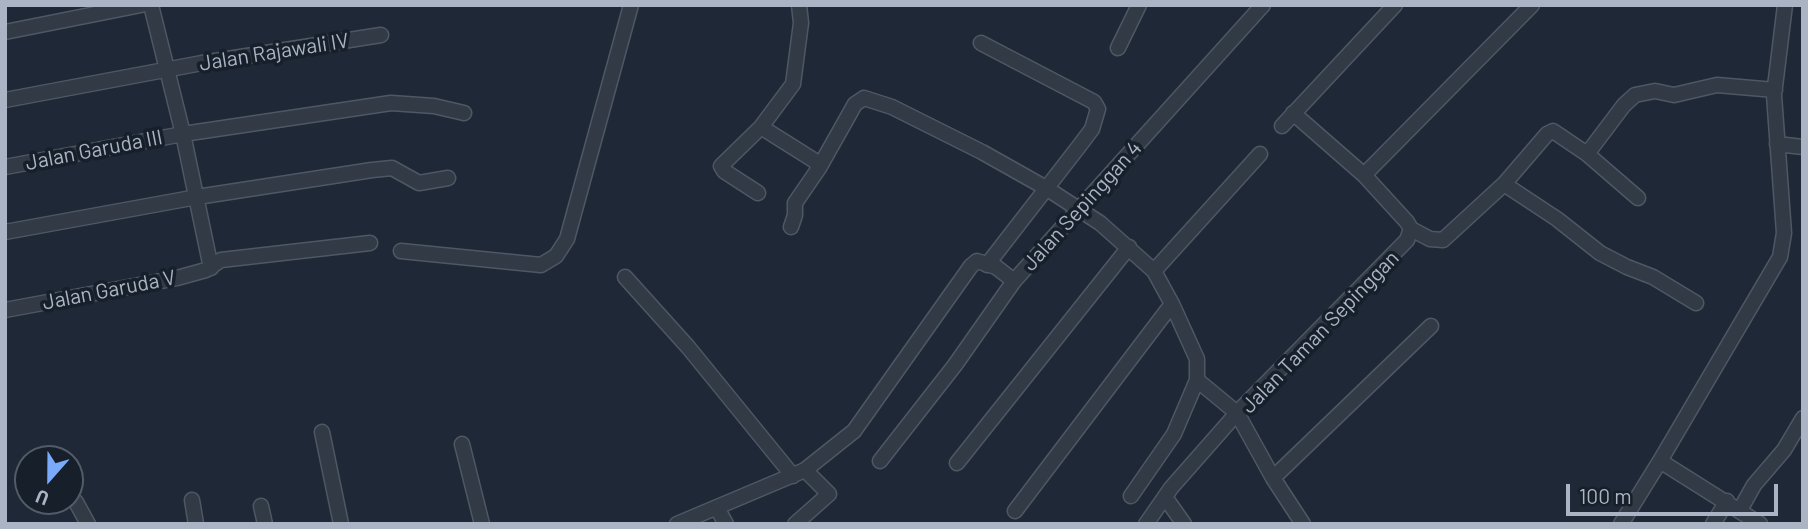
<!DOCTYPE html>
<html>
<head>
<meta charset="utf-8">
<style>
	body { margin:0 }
	#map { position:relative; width:1808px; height:529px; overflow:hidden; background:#1e2836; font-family:Barlow,sans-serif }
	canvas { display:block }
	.frame { position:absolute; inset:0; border:7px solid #abb4c4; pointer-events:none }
	.north { position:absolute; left:14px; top:445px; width:70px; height:70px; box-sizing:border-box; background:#171f2a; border:2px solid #525b68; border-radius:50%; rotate:201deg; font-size:19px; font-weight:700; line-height:28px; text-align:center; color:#abb4c4 }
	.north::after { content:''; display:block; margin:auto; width:24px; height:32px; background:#7aabfa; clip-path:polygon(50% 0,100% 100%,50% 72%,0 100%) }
	.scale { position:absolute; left:1566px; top:484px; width:212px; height:32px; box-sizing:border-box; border:4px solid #abb4c4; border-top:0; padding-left:9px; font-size:21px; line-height:24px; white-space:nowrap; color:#abb4c4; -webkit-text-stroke:5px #171f2a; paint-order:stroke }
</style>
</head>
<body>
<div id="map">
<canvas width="1808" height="529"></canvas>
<div class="frame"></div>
<div class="north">U</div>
<div class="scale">100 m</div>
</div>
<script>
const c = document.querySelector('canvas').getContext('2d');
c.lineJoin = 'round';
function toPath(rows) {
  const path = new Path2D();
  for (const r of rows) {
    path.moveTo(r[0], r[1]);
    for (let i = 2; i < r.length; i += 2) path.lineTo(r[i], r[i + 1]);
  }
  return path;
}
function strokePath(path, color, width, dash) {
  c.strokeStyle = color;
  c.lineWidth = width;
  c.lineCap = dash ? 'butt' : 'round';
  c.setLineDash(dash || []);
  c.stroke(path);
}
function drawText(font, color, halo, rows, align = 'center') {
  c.font = font + ' Barlow,sans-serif';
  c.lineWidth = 7;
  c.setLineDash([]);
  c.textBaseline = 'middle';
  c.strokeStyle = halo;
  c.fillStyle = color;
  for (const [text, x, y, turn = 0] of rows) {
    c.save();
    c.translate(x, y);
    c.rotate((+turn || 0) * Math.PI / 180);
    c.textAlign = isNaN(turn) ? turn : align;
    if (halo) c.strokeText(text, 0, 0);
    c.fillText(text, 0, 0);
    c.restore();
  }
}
const minor = toPath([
	[151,5,183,134,211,268],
	[5,32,141,5],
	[981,43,1094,102,1098,109,1092,129,1080,145,987,265],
	[1118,48,1139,5],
	[5,100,202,63,381,35],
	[1293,113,1364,175,1407,222,1411,229,1407,240,1237,413,1273,478,1303,524],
	[1282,126,1395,5],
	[761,127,815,161,819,168],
	[1777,144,1803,147],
	[1587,154,1624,105,1635,95,1655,91,1674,95,1717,85,1775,90],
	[5,167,183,134,391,103,434,106,464,113],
	[1364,175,1532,5],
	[1504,184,1547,134,1553,131,1587,154,1638,198],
	[758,193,724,171,721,166,761,127,793,84,801,23,799,5],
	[791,227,795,215,795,203,819,168,855,104,864,98,892,107,982,152,1046,188,1100,223,1154,271,1172,304,1197,359,1197,380,1237,413,1171,488,1146,524],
	[1411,229,1430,239,1443,240,1504,184,1557,219,1600,253,1627,267,1653,277,1696,303],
	[5,232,197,197,372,170,392,168,419,183,448,178],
	[401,251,541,265,556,256,567,239,631,5],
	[1154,271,1260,154],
	[625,277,688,347,793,476],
	[5,310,177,278,206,270,221,260,370,243],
	[322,432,341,524],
	[462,444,482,524],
	[880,461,955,365,1014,281,1263,5],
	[1660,461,1780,257,1784,233,1774,95,1785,5],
	[957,463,1129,247],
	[1273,478,1431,326],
	[1131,496,1174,434,1197,380],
	[1165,497,1184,524],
	[192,500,196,524],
	[76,502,88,524],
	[261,506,265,524],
	[717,508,726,524],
	[1740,510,1754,485,1784,450,1803,418],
	[1015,511,1172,304],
	[677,524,805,470,854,431,971,266,977,261,996,267,1014,281],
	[795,524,829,494,805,470],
	[1621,524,1660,461,1760,524],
	[1713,524,1727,501]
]);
const streetNames = [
	["Jalan Rajawali IV",274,52,-9],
	["Jalan Garuda III",94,150,-11],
	["Jalan Sepinggan 4",1082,206,-48],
	["Jalan Garuda V",109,290,-11],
	["Jalan Taman Sepinggan",1320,332,-46]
];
strokePath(minor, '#4f5765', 17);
strokePath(minor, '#323a46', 14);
drawText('21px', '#abb4c4', '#171f2a', streetNames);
</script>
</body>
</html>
